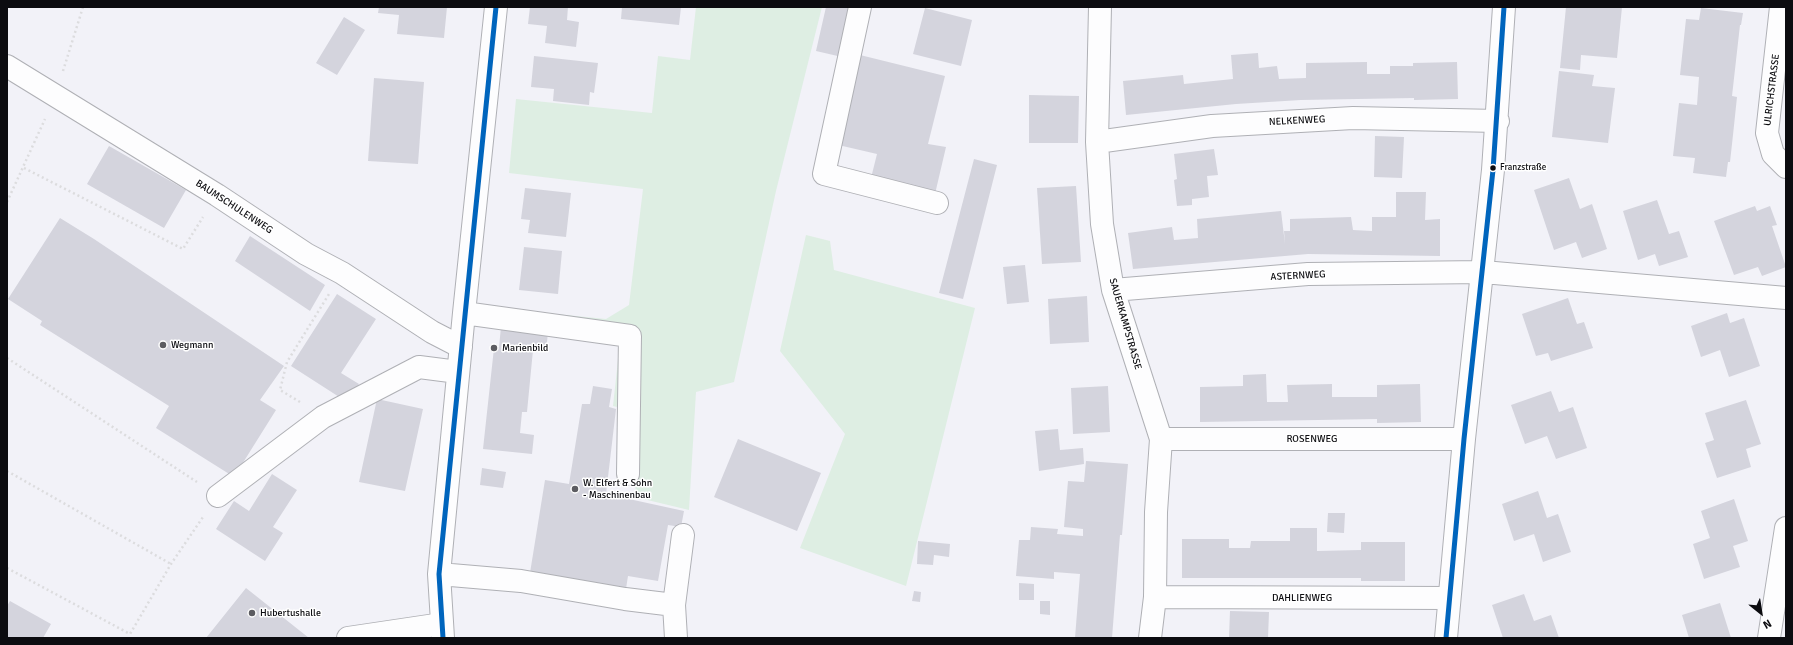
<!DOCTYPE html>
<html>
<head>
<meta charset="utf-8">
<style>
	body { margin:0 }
	#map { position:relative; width:1793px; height:645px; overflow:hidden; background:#f2f2f8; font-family:Signika,sans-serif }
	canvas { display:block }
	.frame { position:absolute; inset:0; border:8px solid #0c0c10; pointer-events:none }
	.north { position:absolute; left:1741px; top:593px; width:40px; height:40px; -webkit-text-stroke:3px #fff; paint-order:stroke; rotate:150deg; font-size:11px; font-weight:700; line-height:16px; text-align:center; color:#0c0c10 }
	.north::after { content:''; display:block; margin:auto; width:14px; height:18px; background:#0c0c10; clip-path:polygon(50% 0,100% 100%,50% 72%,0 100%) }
</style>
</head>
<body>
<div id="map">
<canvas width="1793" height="645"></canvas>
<div class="frame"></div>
<div class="north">N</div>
</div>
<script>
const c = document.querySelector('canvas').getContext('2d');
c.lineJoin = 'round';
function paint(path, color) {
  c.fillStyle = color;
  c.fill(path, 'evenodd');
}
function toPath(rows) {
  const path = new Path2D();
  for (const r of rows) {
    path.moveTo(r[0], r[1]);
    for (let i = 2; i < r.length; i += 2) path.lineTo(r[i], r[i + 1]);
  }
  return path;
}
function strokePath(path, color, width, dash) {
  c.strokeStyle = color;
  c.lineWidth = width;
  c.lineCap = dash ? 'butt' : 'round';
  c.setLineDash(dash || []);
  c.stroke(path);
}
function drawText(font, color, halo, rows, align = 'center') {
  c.font = font + ' Signika,sans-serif';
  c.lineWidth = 3;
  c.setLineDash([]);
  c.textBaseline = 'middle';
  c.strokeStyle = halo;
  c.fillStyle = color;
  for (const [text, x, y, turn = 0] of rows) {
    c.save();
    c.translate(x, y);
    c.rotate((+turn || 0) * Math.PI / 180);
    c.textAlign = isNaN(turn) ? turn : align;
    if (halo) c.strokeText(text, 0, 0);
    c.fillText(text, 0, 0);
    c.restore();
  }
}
const green = toPath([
	[696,7,822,7,776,191,734,382,696,392,689,510,635,497,640,413,613,406,620,342,495,308,606,319,629,305,643,189,509,173,516,99,652,113,658,56,690,60],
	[806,235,830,241,834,270,975,308,906,586,800,548,845,434,780,351]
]);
const building = toPath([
	[379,7,447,7,444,38,397,34,399,15,378,13],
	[530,7,568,7,567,20,579,22,576,47,545,43,547,26,528,24],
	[622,7,681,7,679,25,621,19],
	[826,7,854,7,842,57,816,51],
	[1566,7,1622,7,1617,58,1581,55,1580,70,1560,68],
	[925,8,972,20,961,66,913,54],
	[1701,8,1743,13,1741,25,1740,25,1732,96,1737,97,1733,135,1730,162,1728,162,1726,177,1693,173,1695,158,1673,156,1679,103,1697,105,1699,77,1680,75,1686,19,1699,20],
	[344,17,365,30,337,75,316,63],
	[1258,53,1259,68,1277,66,1279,79,1306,78,1306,63,1367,62,1367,74,1390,74,1390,66,1413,66,1413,63,1457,62,1458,99,1414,100,1414,98,1301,100,1236,104,1126,115,1123,81,1183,75,1184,84,1233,79,1231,55],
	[856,54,945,76,928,144,946,147,935,194,871,178,877,154,834,144],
	[534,56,598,63,594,93,590,92,589,105,553,101,554,89,531,87],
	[1559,71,1594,75,1592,86,1615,88,1608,143,1552,137],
	[374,78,424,82,418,164,368,161],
	[1029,95,1079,96,1078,143,1029,143],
	[1375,136,1404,137,1402,178,1374,177],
	[109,146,186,190,164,228,87,184],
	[1214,149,1218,175,1207,176,1209,197,1192,199,1192,205,1177,206,1174,180,1177,179,1174,154],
	[974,159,997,165,963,299,939,293],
	[1569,178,1580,209,1592,204,1607,249,1582,258,1576,242,1554,250,1534,190],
	[1076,186,1081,262,1042,264,1037,188],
	[525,188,571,193,566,237,528,233,530,220,521,219],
	[1396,192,1426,192,1425,220,1440,219,1440,256,1308,254,1133,269,1128,233,1172,227,1174,240,1198,238,1197,219,1281,211,1285,244,1284,231,1290,231,1290,219,1351,217,1353,230,1372,231,1372,217,1396,217],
	[1657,200,1669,234,1679,231,1688,257,1659,266,1655,254,1638,260,1623,211],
	[1755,206,1757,211,1770,206,1777,225,1772,226,1786,267,1762,276,1758,267,1734,275,1714,221],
	[60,218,94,239,284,366,260,400,276,410,234,477,156,428,169,406,40,325,42,321,8,299],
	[250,236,325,285,310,311,235,261],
	[524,247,562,251,558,294,519,290],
	[1025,265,1029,302,1007,304,1003,267],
	[337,294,376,319,341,373,359,384,347,402,291,366],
	[1087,296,1089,342,1050,344,1048,299],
	[1568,298,1577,324,1584,322,1593,348,1551,361,1548,353,1536,356,1522,314],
	[1727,313,1730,323,1744,318,1760,366,1729,377,1720,350,1701,357,1691,326],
	[501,327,548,332,546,352,533,350,527,412,522,412,520,433,534,435,532,454,483,449,494,348,494,347,499,347],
	[1266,374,1267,402,1288,402,1287,385,1332,384,1332,397,1377,397,1377,385,1420,384,1421,422,1377,423,1377,419,1200,422,1200,387,1243,386,1243,375],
	[593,386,612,389,609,407,616,409,606,494,684,511,681,527,668,525,658,581,628,576,625,595,529,579,545,480,569,484,582,404,590,404],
	[1108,386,1110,432,1073,434,1071,388],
	[1551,391,1559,412,1573,407,1587,448,1556,459,1547,436,1525,444,1511,405],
	[377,399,423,409,405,491,359,482],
	[1746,400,1761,444,1746,449,1751,467,1717,478,1705,443,1714,440,1705,413],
	[1058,429,1060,450,1083,448,1084,464,1039,471,1035,431],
	[738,439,821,473,797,531,714,497],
	[1086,461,1128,464,1122,535,1120,535,1112,638,1075,638,1080,574,1054,572,1054,579,1016,576,1019,540,1030,540,1031,527,1058,529,1057,534,1083,536,1083,529,1064,527,1068,481,1084,482],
	[482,468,506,472,503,488,480,485],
	[272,474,297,490,273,527,283,533,265,561,216,529,234,501,249,511],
	[1538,491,1547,518,1558,514,1571,552,1543,562,1534,534,1514,541,1502,504],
	[1734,499,1748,541,1733,546,1740,567,1704,579,1693,544,1710,538,1701,511],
	[1328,513,1345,513,1344,533,1327,532],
	[1290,528,1317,528,1317,551,1361,550,1361,542,1405,542,1405,581,1361,581,1361,578,1182,578,1182,539,1229,539,1229,548,1250,548,1251,541,1290,541],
	[918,541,950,544,949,557,934,555,933,565,917,564],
	[1019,583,1034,584,1034,600,1019,600],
	[246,588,309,638,206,638],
	[914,591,921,592,920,602,912,601],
	[1524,594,1534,621,1551,615,1559,638,1503,638,1492,605],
	[10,601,51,624,43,638,7,638,7,606],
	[1040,601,1050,601,1050,615,1040,614],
	[1720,603,1731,638,1689,638,1682,615],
	[1230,611,1269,612,1268,638,1229,638]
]);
const path = toPath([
	[63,71,83,7],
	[24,168,183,249,203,217],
	[7,202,45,119],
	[7,358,197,482],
	[300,402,280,390,287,362,329,294],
	[7,471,171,564],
	[7,568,130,634,171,564,203,517]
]);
const minor = toPath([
	[860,7,824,174,937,203],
	[1100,7,1097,142,1102,224,1113,290,1161,439,1156,512,1155,597,1150,638],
	[1781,7,1767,133,1773,154,1786,167],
	[7,66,217,195,306,254,342,273,432,332,461,347],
	[1097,142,1212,126,1353,118,1498,121],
	[1113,290,1308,274,1483,272,1786,298],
	[464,313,630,336,628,474],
	[1161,439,1464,439],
	[218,496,323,417,419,367,458,372],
	[439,574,521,581,625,599,674,605],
	[1155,597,1449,598],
	[348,638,442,624],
	[443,638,439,574,464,313,496,7],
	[676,638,674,605,683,535],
	[1446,638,1464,439,1493,170,1504,7],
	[1769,638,1786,528]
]);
const bus1 = toPath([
	[443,638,439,574,496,7],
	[1446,638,1464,439,1493,170,1504,7]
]);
const markers = [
	[1493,168,3.5,"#0c0c10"],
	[163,345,4,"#5c5c61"],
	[494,348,4,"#5c5c61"],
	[575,489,4,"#5c5c61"],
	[252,613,4,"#5c5c61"]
];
const busNames = [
	["Franzstraße",1500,168]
];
const streetNames = [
	["ULRICHSTRASSE",1772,90,-83],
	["NELKENWEG",1297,121,-3],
	["BAUMSCHULENWEG",234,207,33],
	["ASTERNWEG",1298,276,-3],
	["SAUERKAMPSTRASSE",1125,324,74],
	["ROSENWEG",1312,439],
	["DAHLIENWEG",1302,598]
];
const poiNames = [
	["Wegmann",171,345],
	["Marienbild",502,348],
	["W. Elfert & Sohn",583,483],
	["- Maschinenbau",583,495],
	["Hubertushalle",260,613]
];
paint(green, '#deeee3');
paint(building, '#d4d4dd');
strokePath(minor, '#afb0b5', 24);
strokePath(path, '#dcdcde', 2.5, [2, 3]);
strokePath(minor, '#fdfdfe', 22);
strokePath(bus1, '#0065bd', 5);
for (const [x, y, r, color] of markers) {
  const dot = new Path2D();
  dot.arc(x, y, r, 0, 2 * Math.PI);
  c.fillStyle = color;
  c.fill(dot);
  strokePath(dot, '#fff', 1.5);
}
drawText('9px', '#0c0c10', '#fff', busNames, 'left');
drawText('10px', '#0c0c10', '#fff', streetNames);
drawText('10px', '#0c0c10', '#fff', poiNames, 'left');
</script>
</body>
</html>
